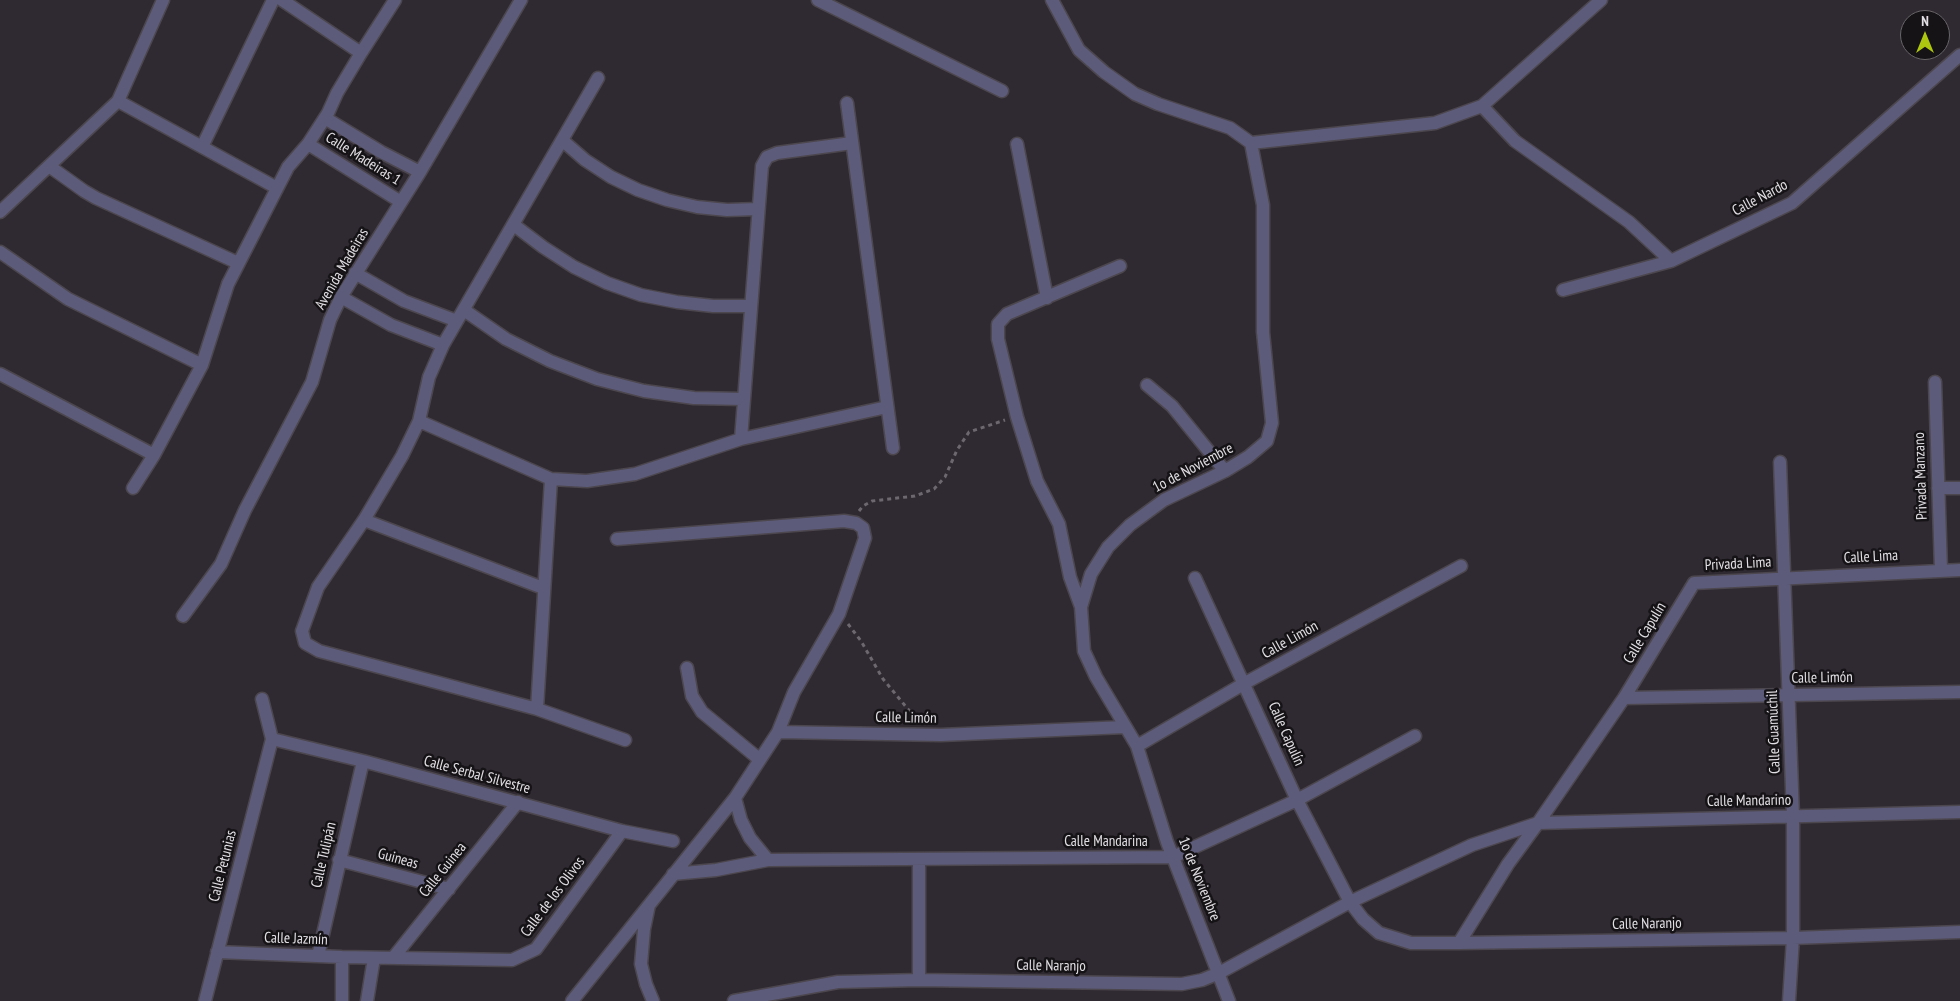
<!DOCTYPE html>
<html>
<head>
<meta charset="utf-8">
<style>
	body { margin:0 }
	#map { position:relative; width:1960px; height:1001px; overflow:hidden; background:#2f2931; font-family:"PT Sans Narrow",sans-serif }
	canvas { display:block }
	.north { position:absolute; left:1900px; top:10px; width:50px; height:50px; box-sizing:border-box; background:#161316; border:1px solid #686568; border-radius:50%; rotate:0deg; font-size:14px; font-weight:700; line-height:20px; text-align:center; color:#e2dfe4 }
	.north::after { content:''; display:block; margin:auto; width:18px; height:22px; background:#adc60f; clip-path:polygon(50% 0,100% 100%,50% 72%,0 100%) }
</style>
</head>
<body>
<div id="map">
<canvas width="1960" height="1001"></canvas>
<div class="north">N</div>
</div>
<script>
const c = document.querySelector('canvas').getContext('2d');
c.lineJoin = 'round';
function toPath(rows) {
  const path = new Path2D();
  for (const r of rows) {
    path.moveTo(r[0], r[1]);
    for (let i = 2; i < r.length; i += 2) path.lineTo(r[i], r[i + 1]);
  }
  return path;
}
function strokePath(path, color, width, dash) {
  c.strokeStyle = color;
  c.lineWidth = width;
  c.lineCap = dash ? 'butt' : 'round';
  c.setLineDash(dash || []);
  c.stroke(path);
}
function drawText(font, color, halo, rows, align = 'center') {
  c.font = font + ' "PT Sans Narrow",sans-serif';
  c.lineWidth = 5;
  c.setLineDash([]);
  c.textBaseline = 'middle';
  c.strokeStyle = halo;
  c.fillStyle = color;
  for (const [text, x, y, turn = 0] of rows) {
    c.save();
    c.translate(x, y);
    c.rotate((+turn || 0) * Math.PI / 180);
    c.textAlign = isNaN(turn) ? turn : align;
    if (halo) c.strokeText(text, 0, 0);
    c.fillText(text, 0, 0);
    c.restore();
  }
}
const path = toPath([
	[859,511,863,506,872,501,915,496,934,489,945,477,957,450,969,432,1005,420],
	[848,624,861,641,883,679,912,714,921,720]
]);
const street = toPath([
	[282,0,361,53],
	[818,0,1002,91],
	[1052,0,1079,50,1104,72,1135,94,1158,104,1230,128,1251,143,1263,205,1263,332,1272,423,1267,441,1248,457,1225,471,1164,500,1130,525,1108,547,1091,574,1081,607,1084,651,1096,677,1137,746,1167,842,1229,1001],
	[598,78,443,345,429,377,419,421,402,456,364,520,318,587,302,631,305,643,319,651,537,709,625,740],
	[118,101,277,188],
	[847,103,893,448],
	[1482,106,1515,141,1629,222,1671,261],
	[325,118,381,152,420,172],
	[562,140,585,160,611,177,638,190,667,200,697,207,727,210,758,209],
	[1251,143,1435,123,1482,106,1601,0],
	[308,144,401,202],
	[1017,144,1047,298],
	[202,147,273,0],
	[49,166,84,191,96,198,238,263],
	[0,212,118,101,163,0],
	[514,225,543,247,574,267,607,283,641,295,677,302,713,306,750,306],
	[0,252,68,299,202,365],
	[355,273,404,301,457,321],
	[1563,290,1671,261,1792,203,1960,55],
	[341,297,391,325,443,345],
	[464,310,506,339,550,361,597,379,644,391,694,398,743,399],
	[0,374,154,455],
	[1935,382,1941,570],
	[1147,385,1172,406,1225,471],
	[419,421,551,479,587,481,635,474,741,439,887,407],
	[741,439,762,166,767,157,777,153,852,143],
	[1780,462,1793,816,1793,938,1789,1001],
	[133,488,154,455,202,365,228,284,288,167,308,144,328,113,337,93,361,53,395,0],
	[1938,488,1960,488],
	[364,520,543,588],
	[1195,578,1297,800,1350,902,1363,919,1379,933,1411,943,1459,943,1793,938,1960,932],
	[1081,607,1070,577,1059,524,1037,481,1017,417,998,339,998,324,1007,314,1120,266],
	[183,616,221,564,245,510,312,382,330,320,341,297,420,172,521,0],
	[687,668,692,696,702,712,759,759],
	[1624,698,1960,692],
	[537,709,551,479],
	[778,732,941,735,1125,727],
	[272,739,363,761,622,831,673,841],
	[1137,746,1245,683,1461,566],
	[735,798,741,820,750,838,768,860],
	[919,859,919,980],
	[339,860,449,889],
	[673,874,716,870,768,860,1173,857,1297,800,1415,736],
	[649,905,644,929,641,964,646,984,653,1001],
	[1459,943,1508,864,1538,823,1960,812],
	[217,952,342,957,512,960,536,949,622,831],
	[318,956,363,761],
	[393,958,518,802],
	[205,1001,272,739,262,699],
	[342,1001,342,957],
	[367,1001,374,958],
	[572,1001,735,798,778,732,794,692,839,614,865,538,863,528,856,523,844,521,617,539],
	[734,1001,838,982,919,980,1182,984,1202,980,1219,973,1350,902,1472,845,1538,823,1624,698,1694,583,1960,570]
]);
const streetNames = [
	["Calle Madeiras 1",363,159,32],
	["Calle Nardo",1760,198,-28],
	["Avenida Madeiras",342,269,-60],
	["1o de Noviembre",1193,468,-28],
	["Privada Manzano",1921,476,-92],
	["Calle Lima",1871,557,-3],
	["Privada Lima",1738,564,-3],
	["Calle Capulín",1645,633,-59],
	["Calle Limón",1290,640,-29],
	["Calle Limón",1822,678,-1],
	["Calle Limón",906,718,1],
	["Calle Guamúchil",1774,732,-92],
	["Calle Capulín",1286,734,66],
	["Calle Serbal Silvestre",477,775,15],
	["Calle Mandarino",1749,801,-1],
	["Calle Mandarina",1106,842],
	["Calle Tulipán",324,855,-77],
	["Guineas",398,859,15],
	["Calle Petunias",223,866,-76],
	["Calle Guinea",443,870,-51],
	["1o de Noviembre",1199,879,68],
	["Calle de los Olivos",553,897,-53],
	["Calle Naranjo",1647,924,-1],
	["Calle Jazmín",296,939,2],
	["Calle Naranjo",1051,966,1]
];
strokePath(street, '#4c464e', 15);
strokePath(path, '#6d686f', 3, [4, 4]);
strokePath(street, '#5c5b79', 12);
drawText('15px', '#e2dfe4', '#161316', streetNames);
</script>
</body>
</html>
